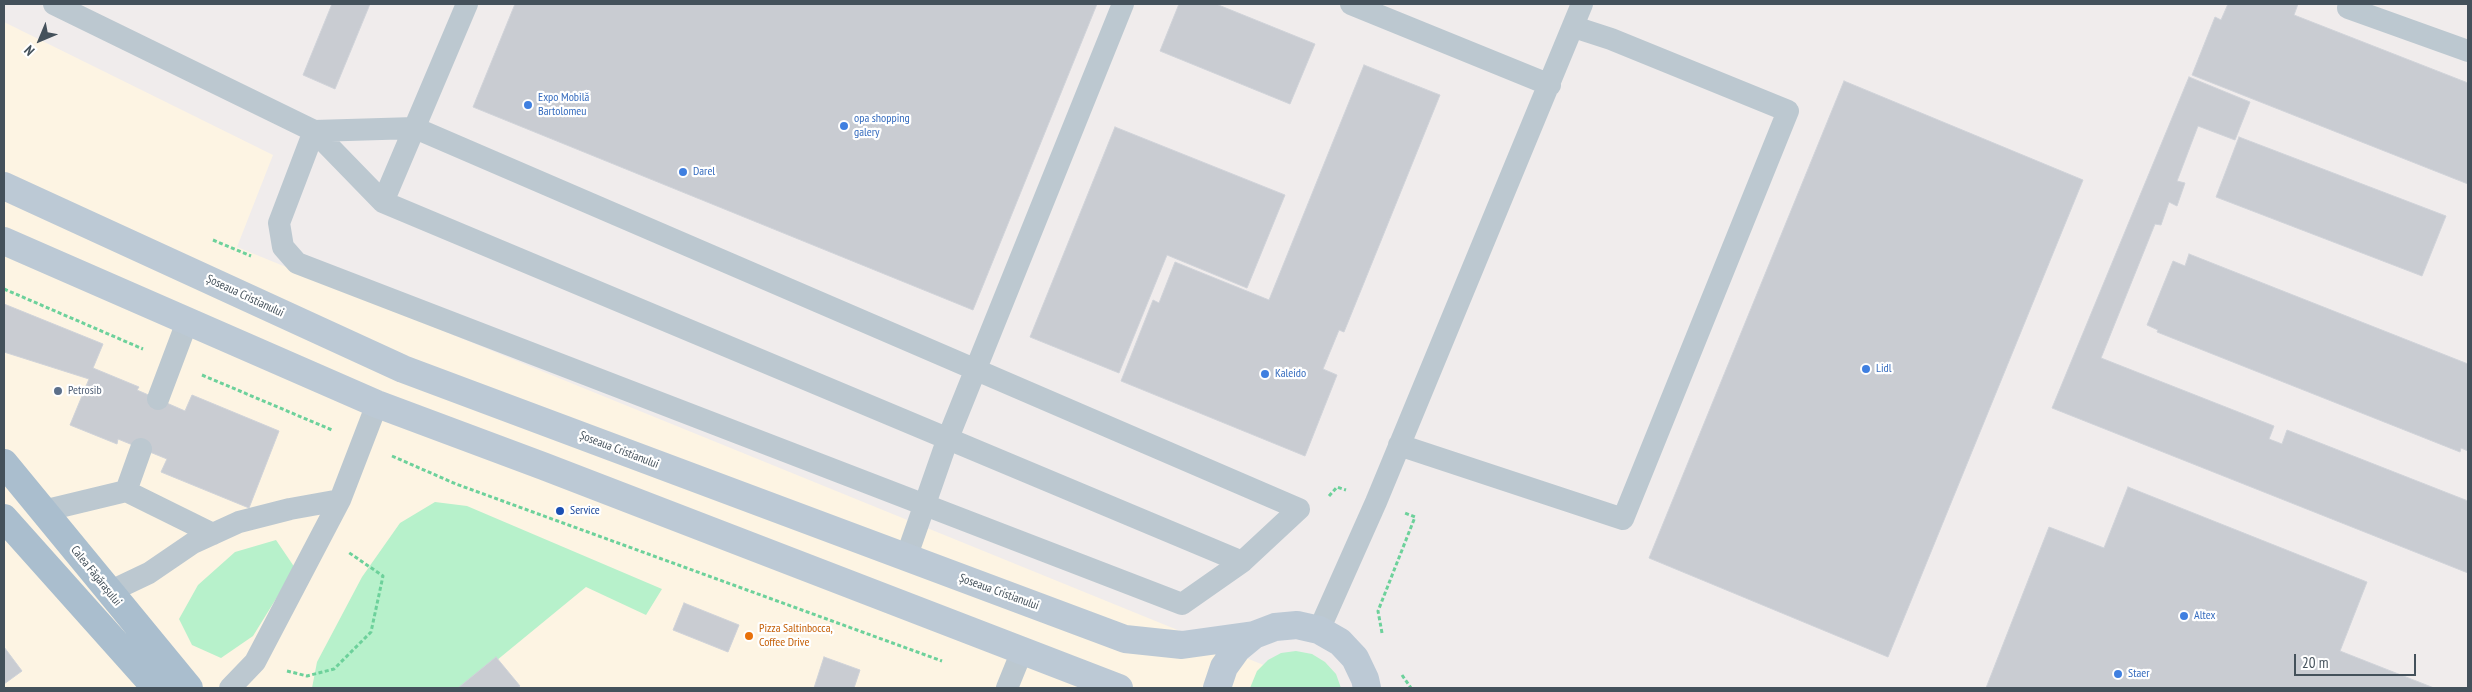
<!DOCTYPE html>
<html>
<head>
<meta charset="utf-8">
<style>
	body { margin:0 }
	#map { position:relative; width:2472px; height:692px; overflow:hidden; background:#f0ecec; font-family:"PT Sans Narrow",sans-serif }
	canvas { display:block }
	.frame { position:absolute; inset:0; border:5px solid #44515b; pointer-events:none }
	.north { position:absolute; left:15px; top:15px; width:50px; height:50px; -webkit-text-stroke:4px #fff; paint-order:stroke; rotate:225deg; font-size:14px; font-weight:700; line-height:20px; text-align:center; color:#44515b }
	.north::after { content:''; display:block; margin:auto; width:18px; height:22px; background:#44515b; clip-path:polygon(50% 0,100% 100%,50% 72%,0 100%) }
	.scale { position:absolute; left:2294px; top:654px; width:122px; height:22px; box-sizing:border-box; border:2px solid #44515b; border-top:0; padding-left:6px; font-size:15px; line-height:18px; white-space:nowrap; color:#44515b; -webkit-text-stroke:4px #fff; paint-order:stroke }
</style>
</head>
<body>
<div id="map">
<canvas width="2472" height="692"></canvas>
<div class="frame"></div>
<div class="north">N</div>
<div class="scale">20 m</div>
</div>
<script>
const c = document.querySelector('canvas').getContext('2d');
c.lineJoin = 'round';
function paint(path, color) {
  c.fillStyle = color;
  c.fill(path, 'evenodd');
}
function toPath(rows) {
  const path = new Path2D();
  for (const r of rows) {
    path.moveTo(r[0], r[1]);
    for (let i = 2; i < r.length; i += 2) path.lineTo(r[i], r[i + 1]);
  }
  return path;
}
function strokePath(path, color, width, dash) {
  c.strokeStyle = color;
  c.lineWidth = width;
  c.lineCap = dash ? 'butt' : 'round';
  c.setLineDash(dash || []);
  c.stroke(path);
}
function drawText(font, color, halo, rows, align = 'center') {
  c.font = font + ' "PT Sans Narrow",sans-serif';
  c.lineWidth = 4.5;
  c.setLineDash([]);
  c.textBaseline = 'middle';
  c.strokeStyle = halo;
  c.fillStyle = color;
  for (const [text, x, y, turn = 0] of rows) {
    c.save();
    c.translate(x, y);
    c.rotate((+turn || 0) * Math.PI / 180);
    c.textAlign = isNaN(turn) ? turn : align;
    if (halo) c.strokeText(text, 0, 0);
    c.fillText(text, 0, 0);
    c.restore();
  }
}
const commercial = toPath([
	[4,22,273,155,237,247,1320,688,4,688]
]);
const green = toPath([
	[435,502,467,506,662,589,646,615,586,587,463,688,312,688,317,662,362,577,400,523],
	[276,540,295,568,253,636,221,658,192,645,179,619,198,585,235,552],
	[1296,651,1312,654,1325,662,1336,674,1341,688,1250,688,1257,671,1268,660,1281,653]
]);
const building = toPath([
	[332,4,370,4,335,89,303,75,332,4],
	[515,4,1097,4,973,310,473,107,515,4],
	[1179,4,1216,4,1315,44,1290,104,1160,51,1179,4],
	[2228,4,2298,4,2294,15,2468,83,2468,184,2192,75,2215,17,2221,20,2228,4],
	[1364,65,1440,95,1344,332,1339,330,1323,369,1337,375,1305,456,1121,381,1153,300,1159,303,1175,262,1269,300,1364,65],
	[2189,77,2250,102,2235,140,2198,126,2177,181,2185,183,2177,206,2169,202,2161,225,2155,224,2101,358,2274,426,2269,439,2282,444,2287,430,2468,501,2468,573,2052,408,2189,77],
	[1844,81,2083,180,1888,657,1649,558,1844,81],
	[1115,127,1285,195,1247,288,1167,255,1119,373,1030,337,1115,127],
	[2239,137,2446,216,2422,276,2216,197,2239,137],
	[2189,254,2468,364,2468,451,2461,448,2460,452,2157,332,2158,330,2147,325,2173,261,2185,266,2189,254],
	[4,304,103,344,93,368,139,387,137,390,185,411,192,395,279,431,249,508,161,472,167,459,118,439,117,444,70,425,89,379,4,352,4,304],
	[2128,487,2367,582,2340,651,2434,688,1986,688,2049,527,2104,548,2128,487],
	[684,603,739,625,728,652,673,630,684,603],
	[4,647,22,671,4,684,4,647],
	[496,657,520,686,517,688,458,688,496,657],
	[824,657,860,670,854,688,814,688,824,657]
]);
const path = toPath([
	[213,240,251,256],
	[4,289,143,349],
	[202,375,332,430],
	[392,456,456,484,942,661],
	[1329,496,1337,487,1346,490],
	[1382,633,1378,611,1415,517,1405,513],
	[287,671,307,676,334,669,371,632,383,576,348,552],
	[1402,675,1411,688]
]);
const lane = toPath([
	[54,4,314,131,383,202,1242,562,1299,509,415,128,314,131],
	[1351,4,1550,85],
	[2349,4,2348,8,2468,51],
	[314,131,279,223,283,247,297,263,1182,604,1242,562],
	[383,202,467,4],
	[158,399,187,322],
	[1399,445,1623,519,1788,111,1611,39,1574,27],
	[141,449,126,491,213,534],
	[43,511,126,491],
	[906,558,948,438,1123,4],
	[109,592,149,573,193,543,239,522,290,509,340,500],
	[1319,630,1376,502,1582,4],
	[230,688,255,662,340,500,377,404],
	[1007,688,1022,651]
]);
const secondary = toPath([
	[4,186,403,369,1125,639,1182,645,1254,635,1275,627,1297,625,1319,630,1340,642,1355,658,1365,679,1367,688],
	[4,241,377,404,543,466,1119,688],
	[1217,688,1224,667,1237,649,1254,635]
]);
const primary = toPath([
	[4,463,189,688],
	[4,518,156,688]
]);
const markers = [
	[528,105,5,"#3f7fe0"],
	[844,126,5,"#3f7fe0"],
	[683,172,5,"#3f7fe0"],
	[1866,369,5,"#3f7fe0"],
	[1265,374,5,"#3f7fe0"],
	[58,391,5,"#5c6f8a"],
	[560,511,5,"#1a4fb4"],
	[2184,616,5,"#3f7fe0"],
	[749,636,5,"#e8710a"],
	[2118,674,5,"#3f7fe0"]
];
const shopNames = [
	["Expo Mobilă",538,98],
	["Bartolomeu",538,112],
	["opa shopping",854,119],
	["galery",854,133],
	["Darel",693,172],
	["Lidl",1876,369],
	["Kaleido",1275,374],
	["Altex",2194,616],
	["Staer",2128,674]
];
const streetNames = [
	["Șoseaua Cristianului",245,296,25],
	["Șoseaua Cristianului",619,450,21],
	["Calea Făgărașului",96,576,51],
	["Șoseaua Cristianului",999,592,20]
];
const serviceNames = [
	["Petrosib",68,391]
];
const transitNames = [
	["Service",570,511]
];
const foodNames = [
	["Pizza Saltinbocca,",759,629],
	["Coffee Drive",759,643]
];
paint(commercial, '#fdf4e3');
paint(green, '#b7f1cb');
paint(building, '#c9ccd2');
strokePath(building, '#d0d3d9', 1);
strokePath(path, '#6dd19b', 3, [4, 2.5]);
strokePath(lane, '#bcc8d0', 22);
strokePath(secondary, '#bcc9d5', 28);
strokePath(primary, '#aabece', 28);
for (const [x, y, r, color] of markers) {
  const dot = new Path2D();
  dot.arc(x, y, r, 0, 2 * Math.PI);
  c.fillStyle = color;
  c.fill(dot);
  strokePath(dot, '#fff', 2);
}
drawText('12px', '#366cbe', '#fff', shopNames, 'left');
drawText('12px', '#44515b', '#fff', streetNames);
drawText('12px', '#4e5e75', '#fff', serviceNames, 'left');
drawText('12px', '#164399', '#fff', transitNames, 'left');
drawText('12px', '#c56008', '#fff', foodNames, 'left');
</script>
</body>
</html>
